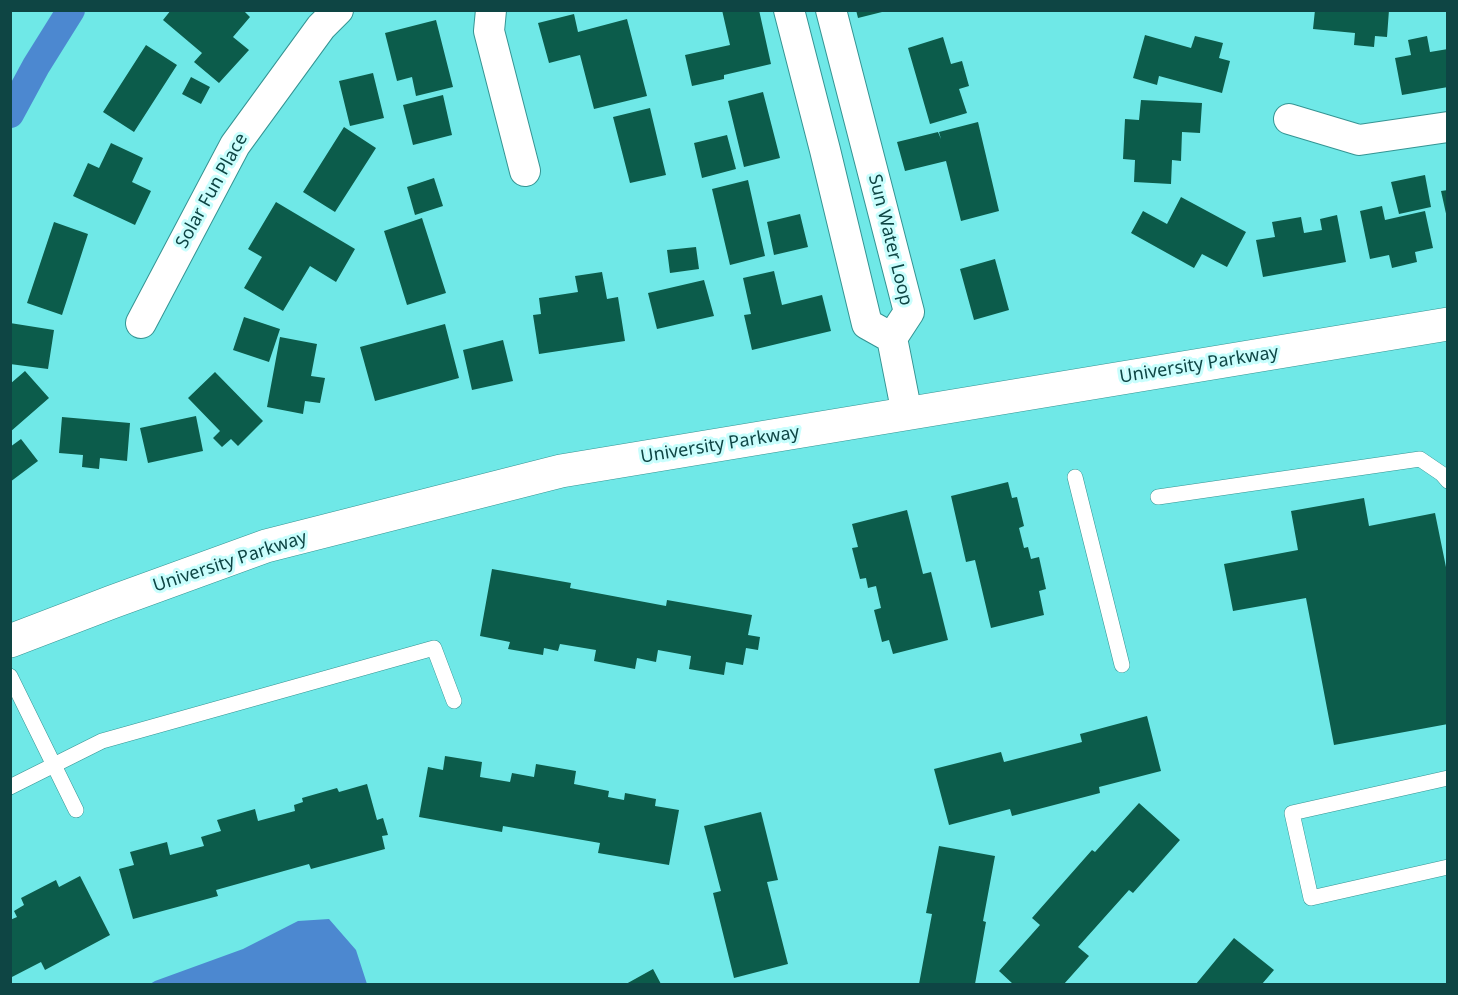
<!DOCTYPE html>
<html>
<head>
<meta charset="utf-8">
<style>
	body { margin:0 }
	#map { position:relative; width:1458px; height:995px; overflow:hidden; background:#6fe8e7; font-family:"Noto Sans",sans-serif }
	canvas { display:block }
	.frame { position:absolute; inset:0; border:12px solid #0e4544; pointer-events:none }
</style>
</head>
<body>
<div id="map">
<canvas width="1458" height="995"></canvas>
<div class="frame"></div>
</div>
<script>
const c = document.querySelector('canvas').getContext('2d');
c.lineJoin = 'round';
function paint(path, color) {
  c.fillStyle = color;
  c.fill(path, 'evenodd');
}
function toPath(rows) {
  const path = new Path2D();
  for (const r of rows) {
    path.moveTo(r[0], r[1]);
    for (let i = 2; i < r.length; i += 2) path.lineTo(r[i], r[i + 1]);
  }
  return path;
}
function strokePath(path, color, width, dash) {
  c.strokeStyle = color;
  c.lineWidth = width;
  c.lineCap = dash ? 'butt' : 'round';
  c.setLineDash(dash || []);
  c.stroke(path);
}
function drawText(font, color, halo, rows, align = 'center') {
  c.font = font + ' "Noto Sans",sans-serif';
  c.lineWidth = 6;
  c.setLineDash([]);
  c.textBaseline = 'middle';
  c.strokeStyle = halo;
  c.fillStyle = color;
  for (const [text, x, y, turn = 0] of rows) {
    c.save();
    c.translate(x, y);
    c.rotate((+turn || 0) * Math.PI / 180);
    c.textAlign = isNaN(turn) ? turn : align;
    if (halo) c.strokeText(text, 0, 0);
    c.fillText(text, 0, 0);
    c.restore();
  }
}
const water = toPath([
	[329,919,356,950,367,984,150,984,155,981,243,949,298,921]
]);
const canal = toPath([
	[10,114,36,66,71,10]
]);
const building = toPath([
	[171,10,243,10,250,17,233,37,249,50,219,83,194,62,202,53,163,20],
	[722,10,759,10,771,64,724,75,724,79,692,86,685,55,730,45],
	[856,10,885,10,886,11,858,18],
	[1315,10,1389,10,1387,37,1375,36,1374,47,1354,45,1355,33,1313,29],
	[574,14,578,32,627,19,647,96,594,109,580,55,549,63,538,23],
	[436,20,453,87,416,96,412,77,397,81,385,33],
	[1145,35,1191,48,1195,36,1223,43,1219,58,1230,61,1222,93,1159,76,1157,85,1133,78],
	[1427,36,1430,52,1448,49,1448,87,1402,95,1395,58,1411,55,1408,40],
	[943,37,951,64,962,61,969,86,959,89,967,113,930,124,908,48],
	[146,45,177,65,134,132,103,112],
	[373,73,384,118,350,126,339,81],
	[191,77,210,87,201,104,182,94],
	[763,92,780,158,744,167,728,101],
	[443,95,452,135,413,145,403,105],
	[1141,100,1202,103,1200,133,1182,132,1181,161,1172,160,1171,184,1134,182,1135,160,1123,159,1125,119,1139,120],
	[650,108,666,175,630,183,613,117],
	[978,122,999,211,961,221,946,161,905,171,897,142,938,132,941,139,939,132],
	[344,127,376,148,335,212,303,192],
	[727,135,736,169,702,178,694,143],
	[111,143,143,158,132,182,151,191,135,225,73,196,88,163,99,168],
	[1425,175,1431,207,1399,214,1391,182],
	[434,178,443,206,415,215,407,187],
	[748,180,765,256,730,265,712,189],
	[1448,190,1448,218,1447,218,1441,191],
	[1181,197,1246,232,1227,267,1202,254,1194,268,1131,233,1143,211,1167,224],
	[276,202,355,249,336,282,310,266,283,311,244,288,262,257,248,249],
	[1382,206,1385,220,1425,211,1433,248,1415,252,1417,262,1392,268,1389,255,1370,259,1360,211],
	[800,214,808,247,774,255,767,222],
	[1337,215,1346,262,1263,277,1256,240,1275,237,1272,222,1301,217,1304,233,1322,230,1320,219],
	[422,218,446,293,407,305,384,231],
	[54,222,88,234,62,315,27,303],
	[696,247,699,269,670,273,667,250],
	[995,259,1009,310,974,320,960,269],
	[774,271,782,305,822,295,831,331,752,350,744,315,751,314,743,278],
	[602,272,607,299,618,297,625,341,539,354,533,315,541,314,539,298,578,292,575,276],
	[704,280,714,316,657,329,648,293],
	[244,317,280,329,269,362,233,350],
	[10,323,54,330,48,369,10,364],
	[445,324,459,378,375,401,360,347],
	[280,337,317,344,311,376,325,378,320,403,305,401,303,414,267,407],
	[503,340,513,381,472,390,463,350],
	[25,371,49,398,10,432,10,384],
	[215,372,263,421,238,446,231,439,222,447,213,438,220,431,188,398],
	[196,416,203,451,148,463,140,428],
	[62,417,130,423,127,461,100,458,99,469,82,467,83,455,59,453],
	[21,439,38,461,10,482,10,447],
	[1008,482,1012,498,1017,497,1024,526,1019,528,1024,548,1028,547,1031,559,1039,557,1046,589,1039,591,1044,615,991,628,975,560,966,562,951,496],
	[1364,498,1369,526,1435,513,1448,577,1448,724,1334,745,1306,598,1233,611,1224,564,1298,550,1291,511],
	[907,510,923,574,931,572,948,640,893,654,889,640,882,642,874,610,881,608,876,586,868,588,866,578,860,579,852,548,858,547,852,524],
	[492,569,571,583,570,588,666,606,667,600,752,615,748,635,760,637,758,650,746,648,743,665,726,662,724,675,689,669,691,656,658,650,656,662,637,658,635,669,594,661,596,650,560,644,558,651,544,648,543,655,508,649,510,642,480,636],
	[1147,716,1161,771,1099,787,1100,793,1012,816,1010,809,949,825,934,769,1001,752,1004,762,1082,742,1080,734],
	[445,756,482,762,480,777,510,782,512,773,534,777,536,764,576,771,574,784,609,791,608,797,624,800,625,793,656,799,655,806,679,810,669,865,598,853,600,843,503,826,502,832,419,817,428,767,443,770],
	[367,784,377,820,383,818,388,835,382,836,385,849,311,869,309,864,216,890,218,896,133,919,119,869,134,865,130,852,167,842,170,855,204,846,201,837,221,831,217,820,255,809,258,821,295,811,294,805,303,802,302,798,337,788,339,792],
	[1139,803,1180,840,1133,893,1129,890,1078,947,1089,956,1064,984,1013,984,999,971,1040,925,1032,918,1092,850,1095,852],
	[761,812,778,880,767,882,788,964,734,978,713,893,721,891,704,826],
	[939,846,995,856,983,921,986,922,975,984,919,984,932,914,926,913],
	[80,876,110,935,45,970,41,962,10,978,10,920,17,917,14,911,24,905,21,898,56,880,59,887],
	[1234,938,1274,970,1262,984,1196,984],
	[653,969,661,984,626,984]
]);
const service = toPath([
	[1075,477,1122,665],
	[1158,497,1420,459,1442,474,1448,481],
	[10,676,76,810],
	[1448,778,1292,813,1311,898,1448,867],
	[10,787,102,741,434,648,454,701]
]);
const minor = toPath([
	[491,10,489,31,525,171],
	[789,10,825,150,867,324,892,338],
	[831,10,909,312,892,338,907,414],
	[1289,119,1359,140,1448,127],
	[141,323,235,145,321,27,338,10]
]);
const secondary = toPath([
	[10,641,112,602,266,546,561,471,1448,324]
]);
const streetNames = [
	["Solar Fun Place",212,191,-61],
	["Sun Water Loop",890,240,76],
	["University Parkway",1199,365,-9],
	["University Parkway",720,445,-9],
	["University Parkway",230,562,-18]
];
paint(water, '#4c88d0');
strokePath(canal, '#4c88d0', 28);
paint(building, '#0c5c4b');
strokePath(service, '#359493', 16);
strokePath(minor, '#359493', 32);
strokePath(secondary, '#359493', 34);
strokePath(service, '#fff', 15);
strokePath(minor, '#fff', 30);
strokePath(secondary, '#fff', 33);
drawText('18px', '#0e4544', '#c9fefd', streetNames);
</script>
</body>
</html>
